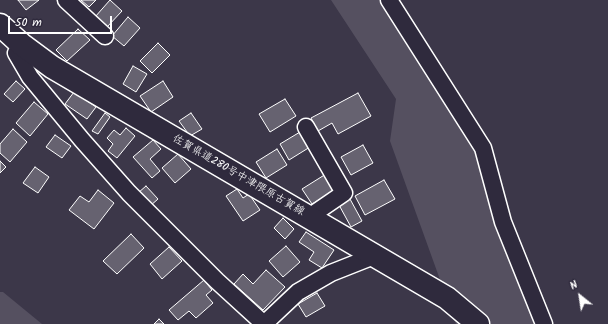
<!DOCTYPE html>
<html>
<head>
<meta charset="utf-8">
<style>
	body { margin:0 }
	#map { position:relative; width:608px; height:324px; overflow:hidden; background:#3c3749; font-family:Kalam,sans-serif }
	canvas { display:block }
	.north { position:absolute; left:560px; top:276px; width:40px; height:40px; -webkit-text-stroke:3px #2f2a3d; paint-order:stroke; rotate:330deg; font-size:11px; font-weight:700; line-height:16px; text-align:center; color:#fff }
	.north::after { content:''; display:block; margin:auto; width:14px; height:18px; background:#fff; clip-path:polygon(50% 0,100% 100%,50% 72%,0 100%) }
	.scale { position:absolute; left:8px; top:16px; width:104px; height:18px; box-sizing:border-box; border:2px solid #fff; border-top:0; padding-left:5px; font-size:12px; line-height:14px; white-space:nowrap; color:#fff; -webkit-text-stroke:3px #2f2a3d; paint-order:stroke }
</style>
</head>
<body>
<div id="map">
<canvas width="608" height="324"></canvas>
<div class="north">N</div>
<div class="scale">50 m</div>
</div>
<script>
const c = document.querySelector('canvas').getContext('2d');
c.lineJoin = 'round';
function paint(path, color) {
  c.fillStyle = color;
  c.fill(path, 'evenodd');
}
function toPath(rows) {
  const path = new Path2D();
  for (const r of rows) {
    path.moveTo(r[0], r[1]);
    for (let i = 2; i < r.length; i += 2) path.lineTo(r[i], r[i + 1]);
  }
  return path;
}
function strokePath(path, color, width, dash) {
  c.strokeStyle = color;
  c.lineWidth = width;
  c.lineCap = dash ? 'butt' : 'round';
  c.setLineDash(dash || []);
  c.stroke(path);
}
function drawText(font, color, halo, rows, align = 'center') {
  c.font = font + ' Kalam,"Klee One",sans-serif';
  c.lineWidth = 4;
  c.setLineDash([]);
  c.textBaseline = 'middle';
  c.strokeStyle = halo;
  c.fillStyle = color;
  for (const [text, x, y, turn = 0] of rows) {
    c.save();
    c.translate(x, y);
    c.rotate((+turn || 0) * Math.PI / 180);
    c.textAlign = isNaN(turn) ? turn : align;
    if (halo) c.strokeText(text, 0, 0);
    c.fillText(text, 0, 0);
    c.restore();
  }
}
const green = toPath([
	[331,0,382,0,476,151,500,238,536,324,456,324,390,141,396,99],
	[0,292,3,292,42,324,0,324]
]);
const building = toPath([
	[18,0,39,0,26,10,18,0],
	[81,0,96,0,89,7,81,0],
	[110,0,122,11,107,27,95,17,110,0],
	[128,17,140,28,124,46,112,36,128,17],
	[78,29,90,40,67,61,56,50,78,29],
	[158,43,170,55,152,73,140,61,158,43],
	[133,66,147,74,136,92,123,84,133,66],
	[16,81,25,89,13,102,4,94,16,81],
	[163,81,173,97,151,112,140,96,163,81],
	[74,92,96,107,87,119,65,104,74,92],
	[358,93,371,116,338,134,332,123,318,131,311,118,358,93],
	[285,99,296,116,270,132,259,114,285,99],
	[34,102,48,114,30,136,16,123,34,102],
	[105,113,110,117,98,134,92,131,105,113],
	[191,113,202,129,190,136,179,121,191,113],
	[126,128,135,136,117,158,108,151,113,144,107,138,114,130,120,135,126,128],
	[13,129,27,142,10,162,0,153,0,144,13,129],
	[300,132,310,147,289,160,280,144,300,132],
	[55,135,71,146,62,158,46,147,55,135],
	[153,140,161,149,150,159,160,171,152,178,133,157,153,140],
	[363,145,373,163,351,175,341,157,363,145],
	[277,149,287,165,266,178,256,162,277,149],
	[178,154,191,169,175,183,162,168,178,154],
	[0,161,6,167,0,173,0,161],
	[35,167,49,177,38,193,23,183,35,167],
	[326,174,335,190,312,204,302,189,326,174],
	[384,180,395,199,365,215,355,196,384,180],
	[146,186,158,199,150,206,138,193,146,186],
	[237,189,243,198,249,194,260,210,243,221,226,196,237,189],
	[98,190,114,203,94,229,69,210,80,196,89,202,98,190],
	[350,199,362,221,351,227,339,205,350,199],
	[283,218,294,229,285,239,274,228,283,218],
	[306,232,334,250,322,268,309,260,314,252,299,242,306,232],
	[131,234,144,248,117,274,103,261,131,234],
	[286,246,300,262,283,277,269,261,286,246],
	[169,247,182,261,162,279,150,264,169,247],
	[266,270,285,287,263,310,234,284,243,274,253,284,266,270],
	[204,280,212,290,206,295,213,303,196,318,189,311,178,320,169,310,204,280],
	[317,293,325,306,306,317,298,304,317,293],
	[159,319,164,324,154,324,159,319]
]);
const street = toPath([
	[66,0,105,36],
	[389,0,483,148,503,222,544,324],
	[21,44,16,53,30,77,82,140,129,193,217,281,264,324],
	[306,127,344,193,309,217],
	[264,324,298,292,331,273,374,256]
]);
const secondary = toPath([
	[0,25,21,44,52,67,447,298,478,324]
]);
const streetNames = [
	["佐賀県道280号中津隈原古賀線",238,176,30]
];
paint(green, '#555060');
paint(building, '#666270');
strokePath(building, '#fff', 1);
strokePath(street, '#fff', 19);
strokePath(secondary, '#fff', 25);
strokePath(street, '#2f2a3d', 16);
strokePath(secondary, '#2f2a3d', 22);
drawText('11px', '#fff', '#2f2a3d', streetNames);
</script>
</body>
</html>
